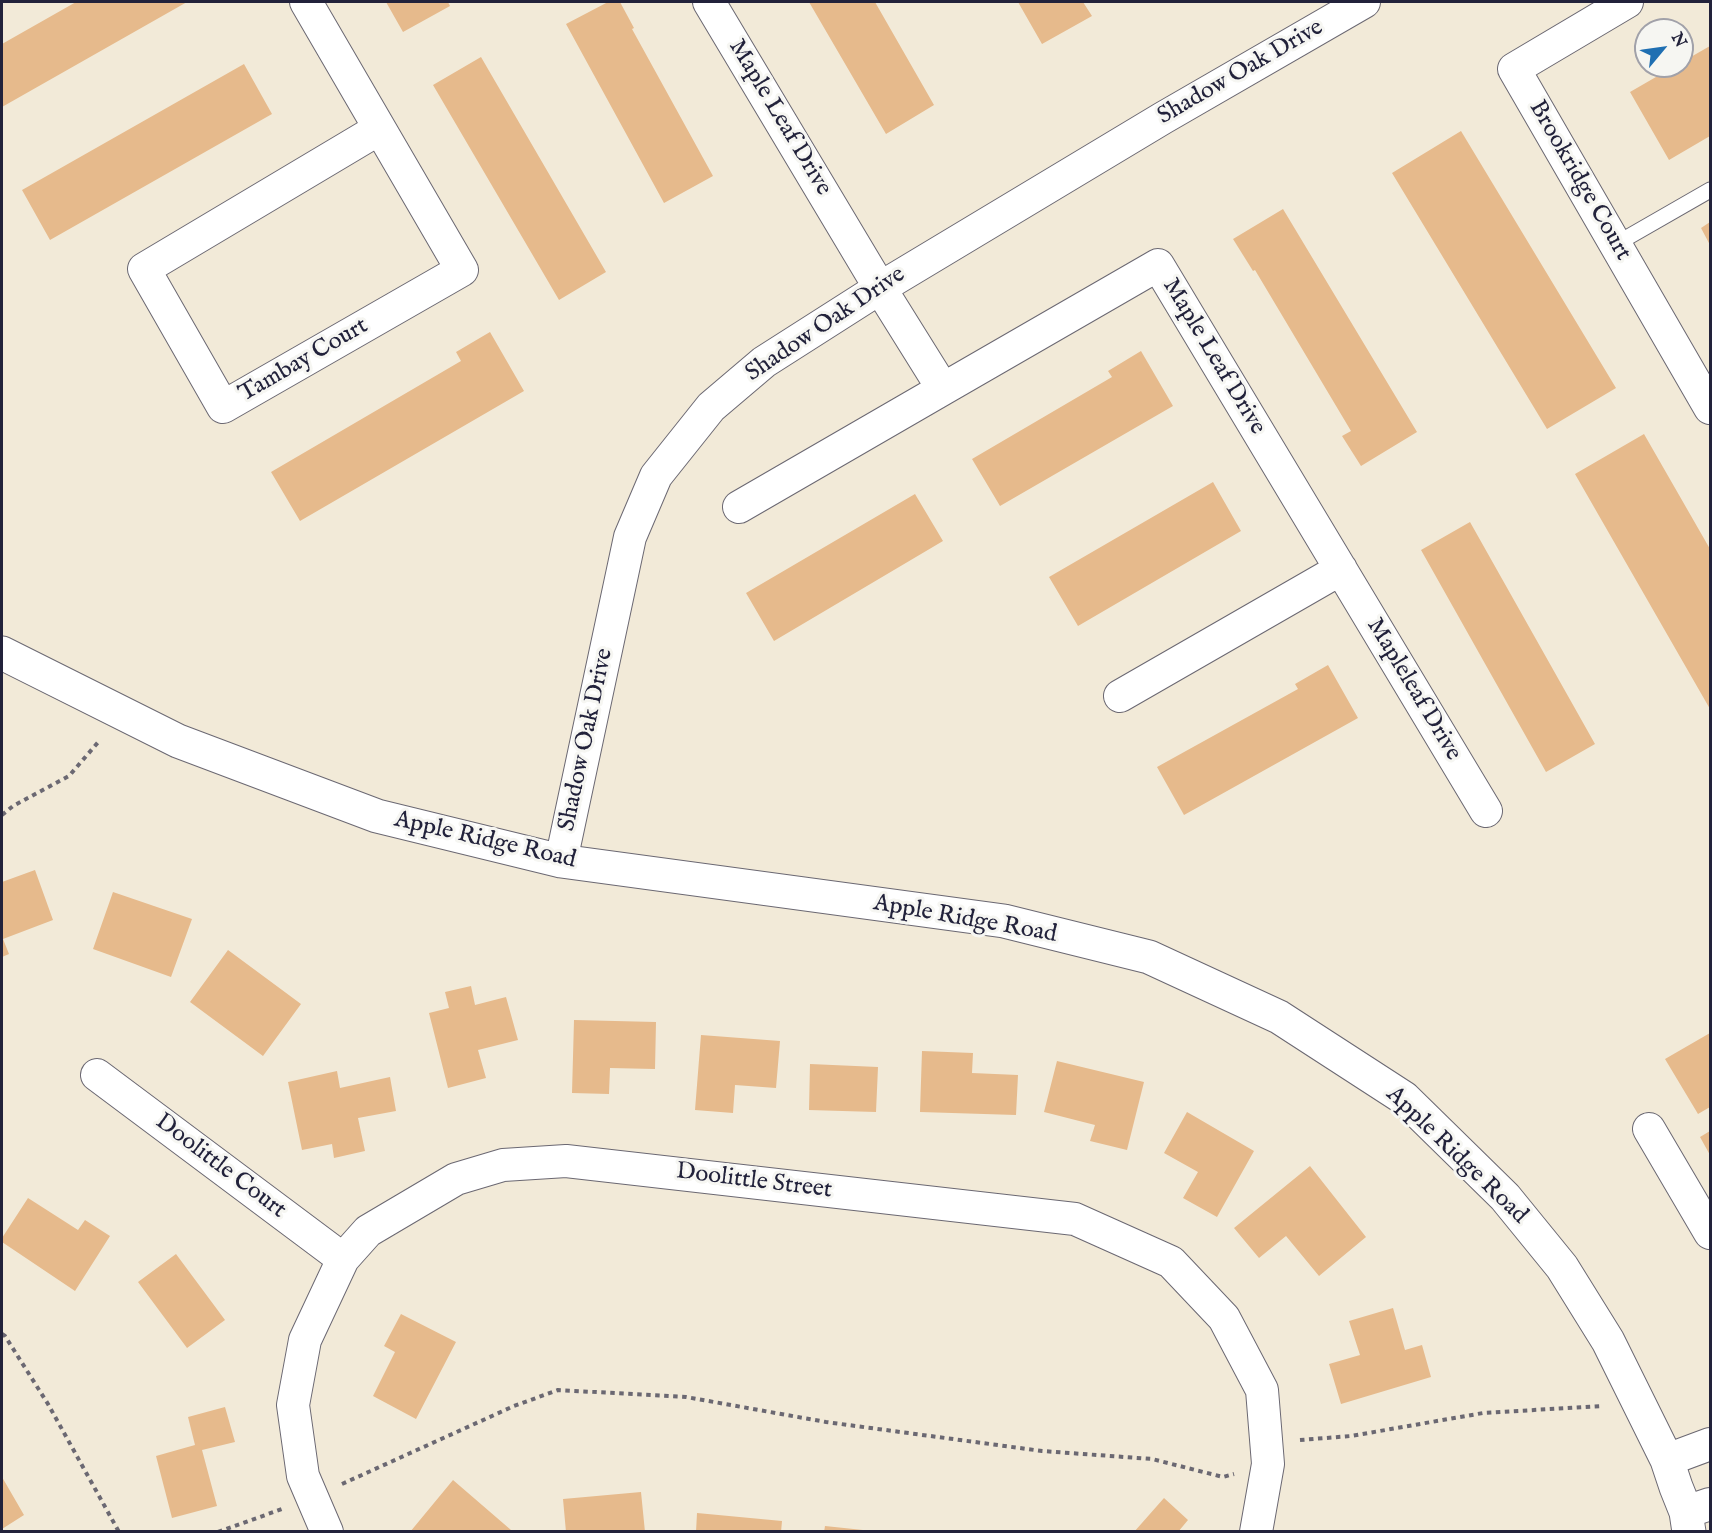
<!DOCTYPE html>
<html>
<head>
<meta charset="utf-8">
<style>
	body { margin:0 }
	#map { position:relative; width:1712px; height:1533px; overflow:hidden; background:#f2ead8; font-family:"IM FELL English",serif }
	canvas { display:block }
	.frame { position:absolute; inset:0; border:3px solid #22223b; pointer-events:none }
	.north { position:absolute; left:1634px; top:18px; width:60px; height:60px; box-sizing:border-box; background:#f6f6f2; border:2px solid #a1a1a9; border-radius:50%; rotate:61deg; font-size:16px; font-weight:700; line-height:24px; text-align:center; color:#22223b }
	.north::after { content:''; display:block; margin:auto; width:21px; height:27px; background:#1f6fb2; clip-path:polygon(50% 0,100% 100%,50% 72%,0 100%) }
</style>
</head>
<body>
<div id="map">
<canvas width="1712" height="1533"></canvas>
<div class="frame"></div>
<div class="north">N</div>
</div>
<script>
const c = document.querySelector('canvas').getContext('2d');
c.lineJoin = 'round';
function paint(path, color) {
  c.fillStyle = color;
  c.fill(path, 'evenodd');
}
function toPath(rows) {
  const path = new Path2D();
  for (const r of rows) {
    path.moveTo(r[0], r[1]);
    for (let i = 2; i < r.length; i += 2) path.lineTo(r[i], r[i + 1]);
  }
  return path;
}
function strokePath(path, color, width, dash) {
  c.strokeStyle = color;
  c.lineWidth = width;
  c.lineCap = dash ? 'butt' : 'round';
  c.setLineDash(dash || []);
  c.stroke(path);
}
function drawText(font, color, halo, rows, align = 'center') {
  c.font = font + ' "IM FELL English",serif';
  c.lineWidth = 6;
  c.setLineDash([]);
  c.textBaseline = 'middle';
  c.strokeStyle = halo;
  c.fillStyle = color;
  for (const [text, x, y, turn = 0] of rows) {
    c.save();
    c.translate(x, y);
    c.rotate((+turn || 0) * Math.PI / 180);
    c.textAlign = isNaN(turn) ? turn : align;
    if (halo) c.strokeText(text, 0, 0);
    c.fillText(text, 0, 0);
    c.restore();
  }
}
const building = toPath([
	[76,2,187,2,2,107,2,44],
	[386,2,448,2,450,6,403,32],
	[608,2,620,2,634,28,632,29,713,176,664,203,566,24],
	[809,2,875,2,934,105,886,134],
	[1018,2,1083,2,1092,16,1042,44],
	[1710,46,1710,136,1669,160,1630,92,1675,66,1682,66,1682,62],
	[481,57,606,272,559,300,433,85],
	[244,64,272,114,50,240,22,190],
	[1461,131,1616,388,1547,429,1392,173],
	[1283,209,1417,432,1361,466,1342,436,1351,431,1255,270,1253,271,1233,239],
	[1710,222,1710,245,1701,228],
	[490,332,524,391,300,521,271,472,461,361,456,352],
	[1141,351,1173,406,1000,506,972,459,1112,377,1108,371],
	[1644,434,1710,549,1710,709,1575,474],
	[1213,482,1241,531,1078,626,1049,577],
	[915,494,943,541,774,641,746,593],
	[1470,522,1595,744,1546,772,1421,550],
	[1328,665,1358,718,1184,815,1157,767,1298,689,1295,684],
	[35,870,53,920,3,939,9,954,2,957,2,882],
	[113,892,192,919,171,977,93,949],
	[228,950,301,1004,263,1056,190,1002],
	[471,986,475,1005,506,997,518,1040,478,1050,486,1078,448,1088,429,1013,449,1008,445,992],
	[574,1020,656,1022,655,1069,610,1068,609,1094,572,1093],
	[1710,1033,1710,1107,1698,1114,1665,1059],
	[701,1035,780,1041,776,1088,735,1085,733,1113,695,1110],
	[922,1051,973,1053,972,1073,1018,1075,1016,1115,920,1112],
	[1057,1061,1144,1082,1127,1150,1090,1141,1095,1125,1044,1112],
	[810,1064,878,1067,876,1112,809,1110],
	[337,1071,340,1088,390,1077,396,1111,358,1118,365,1151,334,1158,332,1144,302,1150,288,1082],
	[1187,1112,1254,1151,1217,1217,1183,1198,1198,1172,1164,1153],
	[1710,1131,1710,1155,1700,1137],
	[1310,1166,1366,1237,1319,1276,1286,1236,1259,1258,1234,1228],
	[28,1198,78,1230,85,1220,110,1236,75,1291,2,1242,2,1238],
	[176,1254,225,1320,187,1348,138,1282],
	[1393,1308,1405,1350,1422,1345,1431,1377,1341,1404,1329,1364,1360,1355,1349,1321],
	[401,1314,456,1342,416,1419,373,1396,395,1352,384,1346],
	[225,1407,235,1442,202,1450,217,1506,172,1518,156,1456,195,1445,188,1417],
	[2,1477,24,1515,2,1529],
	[453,1480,511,1530,509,1532,410,1532],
	[641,1492,645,1532,566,1532,563,1499],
	[1164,1498,1188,1520,1178,1532,1134,1532],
	[697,1513,782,1521,781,1532,696,1532],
	[825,1526,863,1530,863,1532,824,1532]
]);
const path = toPath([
	[2,815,13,806,69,776,100,740],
	[2,1334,5,1336,48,1404,119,1532],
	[1300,1440,1351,1436,1483,1413,1602,1406],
	[342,1484,514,1406,558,1390,686,1397,826,1422,1042,1451,1152,1459,1223,1477,1234,1474],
	[218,1532,282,1509]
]);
const service = toPath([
	[1616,244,1710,190]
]);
const minor = toPath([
	[306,2,462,270,223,407,144,269,379,129],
	[709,2,880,288,943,389,1158,265,1486,811],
	[1627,2,1514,69,1710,408],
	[739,507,943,389],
	[1120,696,1341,569],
	[561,861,630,537,656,476,711,407,764,362,880,288,1163,118,1364,2],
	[97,1075,343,1259],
	[1649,1129,1710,1233],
	[1667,1460,1710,1444],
	[1686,1512,1710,1504],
	[327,1532,303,1476,293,1405,305,1340,343,1259,368,1231,456,1179,503,1165,566,1161,1075,1219,1171,1262,1224,1318,1262,1390,1268,1464,1256,1532]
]);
const tertiary = toPath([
	[2,653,178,741,377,816,561,861,1004,921,1149,957,1279,1017,1404,1098,1505,1197,1562,1267,1608,1341,1667,1460,1676,1487,1686,1512,1689,1532]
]);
const streetNames = [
	["Shadow Oak Drive",1241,73,-30],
	["Maple Leaf Drive",779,118,59],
	["Brookridge Court",1579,181,60],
	["Shadow Oak Drive",826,325,-34],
	["Maple Leaf Drive",1213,357,59],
	["Tambay Court",304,361,-30],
	["Mapleleaf Drive",1413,690,59],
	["Shadow Oak Drive",587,740,-78],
	["Apple Ridge Road",485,841,13],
	["Apple Ridge Road",965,920,10],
	["Apple Ridge Road",1456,1156,44],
	["Doolittle Court",220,1167,37],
	["Doolittle Street",754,1182,7]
];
paint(building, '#e6ba8c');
strokePath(service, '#6b6872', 17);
strokePath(minor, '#6b6872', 34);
strokePath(tertiary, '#6b6872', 35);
strokePath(path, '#6b6872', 4, [4.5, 4.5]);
strokePath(service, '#fff', 15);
strokePath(minor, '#fff', 32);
strokePath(tertiary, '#fff', 33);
drawText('24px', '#22223b', '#f6f6f2', streetNames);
</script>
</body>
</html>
